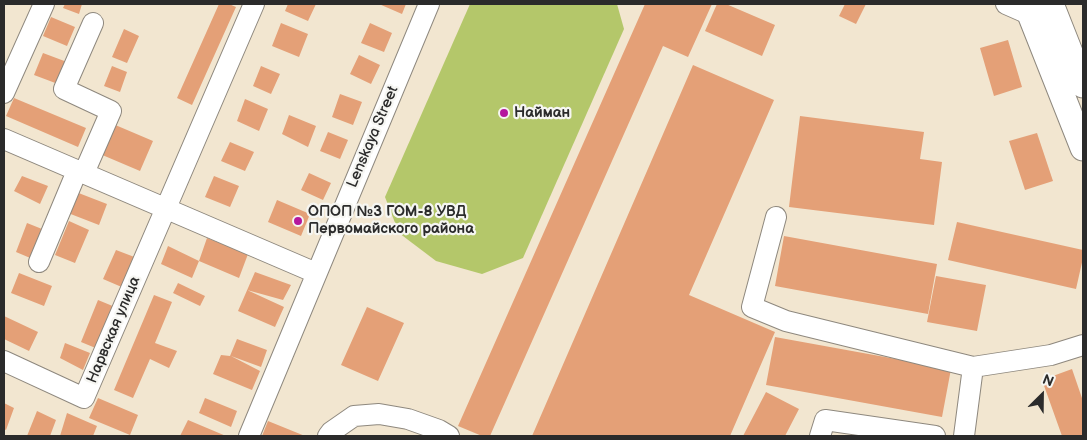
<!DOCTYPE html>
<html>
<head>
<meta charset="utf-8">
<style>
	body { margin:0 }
	#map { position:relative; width:1087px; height:440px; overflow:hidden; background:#f2e6d0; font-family:"Balsamiq Sans",sans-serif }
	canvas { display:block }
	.frame { position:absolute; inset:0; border:5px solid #2b2b2b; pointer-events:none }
	.north { position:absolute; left:1017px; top:370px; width:50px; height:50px; -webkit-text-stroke:4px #f6f6f2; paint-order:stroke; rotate:23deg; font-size:14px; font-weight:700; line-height:20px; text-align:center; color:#2b2b2b }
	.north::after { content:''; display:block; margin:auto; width:18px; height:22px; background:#2b2b2b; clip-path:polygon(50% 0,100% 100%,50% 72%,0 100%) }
</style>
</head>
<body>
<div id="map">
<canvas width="1087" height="440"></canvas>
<div class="frame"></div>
<div class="north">N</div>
</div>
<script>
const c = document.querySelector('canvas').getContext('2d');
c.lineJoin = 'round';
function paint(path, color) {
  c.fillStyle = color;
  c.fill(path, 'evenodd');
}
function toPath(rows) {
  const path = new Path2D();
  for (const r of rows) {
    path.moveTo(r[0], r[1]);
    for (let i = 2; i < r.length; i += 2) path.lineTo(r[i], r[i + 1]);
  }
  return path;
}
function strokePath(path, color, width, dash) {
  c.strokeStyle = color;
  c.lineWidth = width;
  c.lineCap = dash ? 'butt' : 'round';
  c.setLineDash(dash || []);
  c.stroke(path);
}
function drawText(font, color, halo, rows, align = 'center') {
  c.font = font + ' "Balsamiq Sans",sans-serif';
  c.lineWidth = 4.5;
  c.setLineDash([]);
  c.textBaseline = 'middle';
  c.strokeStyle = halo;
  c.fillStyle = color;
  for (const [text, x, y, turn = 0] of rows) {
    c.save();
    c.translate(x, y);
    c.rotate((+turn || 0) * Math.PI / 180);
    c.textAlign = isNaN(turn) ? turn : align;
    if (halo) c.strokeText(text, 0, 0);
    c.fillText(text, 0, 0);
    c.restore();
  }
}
const green = toPath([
	[470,4,617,4,624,29,523,258,482,274,436,261,399,233,385,197]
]);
const building = toPath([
	[65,4,82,4,79,14,63,8],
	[219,4,229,4,236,7,192,105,177,98],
	[288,4,316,4,308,21,285,11],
	[379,4,406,4,402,14],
	[645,4,712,4,688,57,663,46,490,436,482,436,458,426],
	[717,4,726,4,775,25,762,56,705,31],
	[845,4,866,4,856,24,839,16],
	[51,17,75,27,67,46,43,36],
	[281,23,308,34,299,57,272,46],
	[370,23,392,33,384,52,361,43],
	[124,29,139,36,127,63,112,57],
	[1008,40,1022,87,994,96,980,48],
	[43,53,67,62,58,84,34,75],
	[359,55,380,65,371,84,350,74],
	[693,65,774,100,689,295,775,332,730,436,532,436],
	[112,66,127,72,120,92,104,86],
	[261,66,280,74,271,94,253,86],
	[340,94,362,102,353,125,332,117],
	[14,98,86,128,78,147,6,116],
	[245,99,268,109,259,131,237,121],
	[289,115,316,126,308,147,282,134],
	[800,116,924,132,920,159,942,162,934,225,789,207],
	[113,124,153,141,140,171,100,154],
	[328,132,348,140,340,159,320,151],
	[1037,133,1053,181,1025,190,1009,141],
	[230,142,254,152,245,171,221,161],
	[309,173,331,183,323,200,301,190],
	[22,176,48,186,40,204,14,191],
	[214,176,239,186,230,207,205,197],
	[76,192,107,204,99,225,68,213],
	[277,200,310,214,301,236,268,222],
	[69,221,89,230,75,263,55,255],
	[957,222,1083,250,1083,258,1076,289,948,260],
	[27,223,47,231,35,260,16,252],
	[784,236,937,264,928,314,775,286],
	[207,238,248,254,239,278,199,261],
	[168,246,199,261,192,278,161,264],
	[116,250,137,258,124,288,103,279],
	[255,272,291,285,283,300,247,290,284,307,275,327,238,311],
	[19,273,52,286,44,306,11,293],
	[936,276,986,285,977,331,927,322],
	[178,283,205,296,200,306,173,293],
	[154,295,172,302,155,343,177,351,169,368,150,359,133,398,114,390],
	[98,300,115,307,98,349,81,342],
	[367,307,404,323,378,381,341,365],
	[4,316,38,332,29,351,4,339],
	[775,337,951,369,942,417,766,385],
	[237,339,267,350,261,367,231,356,260,371,252,390,213,374,221,355,230,356],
	[65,343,90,353,83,370,60,358],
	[1072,369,1083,401,1083,436,1062,436,1042,380],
	[766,392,799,409,785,436,743,436],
	[98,398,138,415,130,435,89,418],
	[205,398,237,411,231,427,199,413],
	[4,403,14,408,6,430,4,429],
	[37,411,56,420,50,436,27,436],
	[67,413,97,426,93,436,60,436],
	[188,420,226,436,180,436],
	[268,421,305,436,262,436]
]);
const minor = toPath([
	[1006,4,1031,15],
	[4,93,44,4],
	[4,139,316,273],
	[84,173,111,111,64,89,93,23],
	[776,217,752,307,786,321,973,367,1051,355,1083,345],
	[39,262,77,171],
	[4,361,84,398,254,4],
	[249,436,429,4],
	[328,436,331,432,354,416,379,414,408,419,439,430,449,436],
	[820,436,825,420,935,436],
	[964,436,973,367]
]);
const major = toPath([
	[1026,4,1083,148],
	[1051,4,1083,85]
]);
const markers = [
	[504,113,5,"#b5179e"],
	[298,221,5,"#b5179e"]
];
const poiNames = [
	["Найман",514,113],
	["ОПОП №3 ГОМ-8 УВД",308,212],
	["Первомайского района",308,229]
];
const streetNames = [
	["Lenskaya Street",373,137,-67],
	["Нарвская улица",114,330,-67]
];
paint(green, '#b4c76a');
paint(building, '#e4a077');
strokePath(minor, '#8e887e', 22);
strokePath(major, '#8e887e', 27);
strokePath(minor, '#fff', 20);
strokePath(major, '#fff', 25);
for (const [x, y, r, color] of markers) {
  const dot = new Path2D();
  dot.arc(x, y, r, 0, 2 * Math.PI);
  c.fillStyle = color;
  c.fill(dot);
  strokePath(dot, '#f6f6f2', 2);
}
drawText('bold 15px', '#2b2b2b', '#f6f6f2', poiNames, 'left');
drawText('15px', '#2b2b2b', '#f6f6f2', streetNames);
</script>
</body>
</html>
